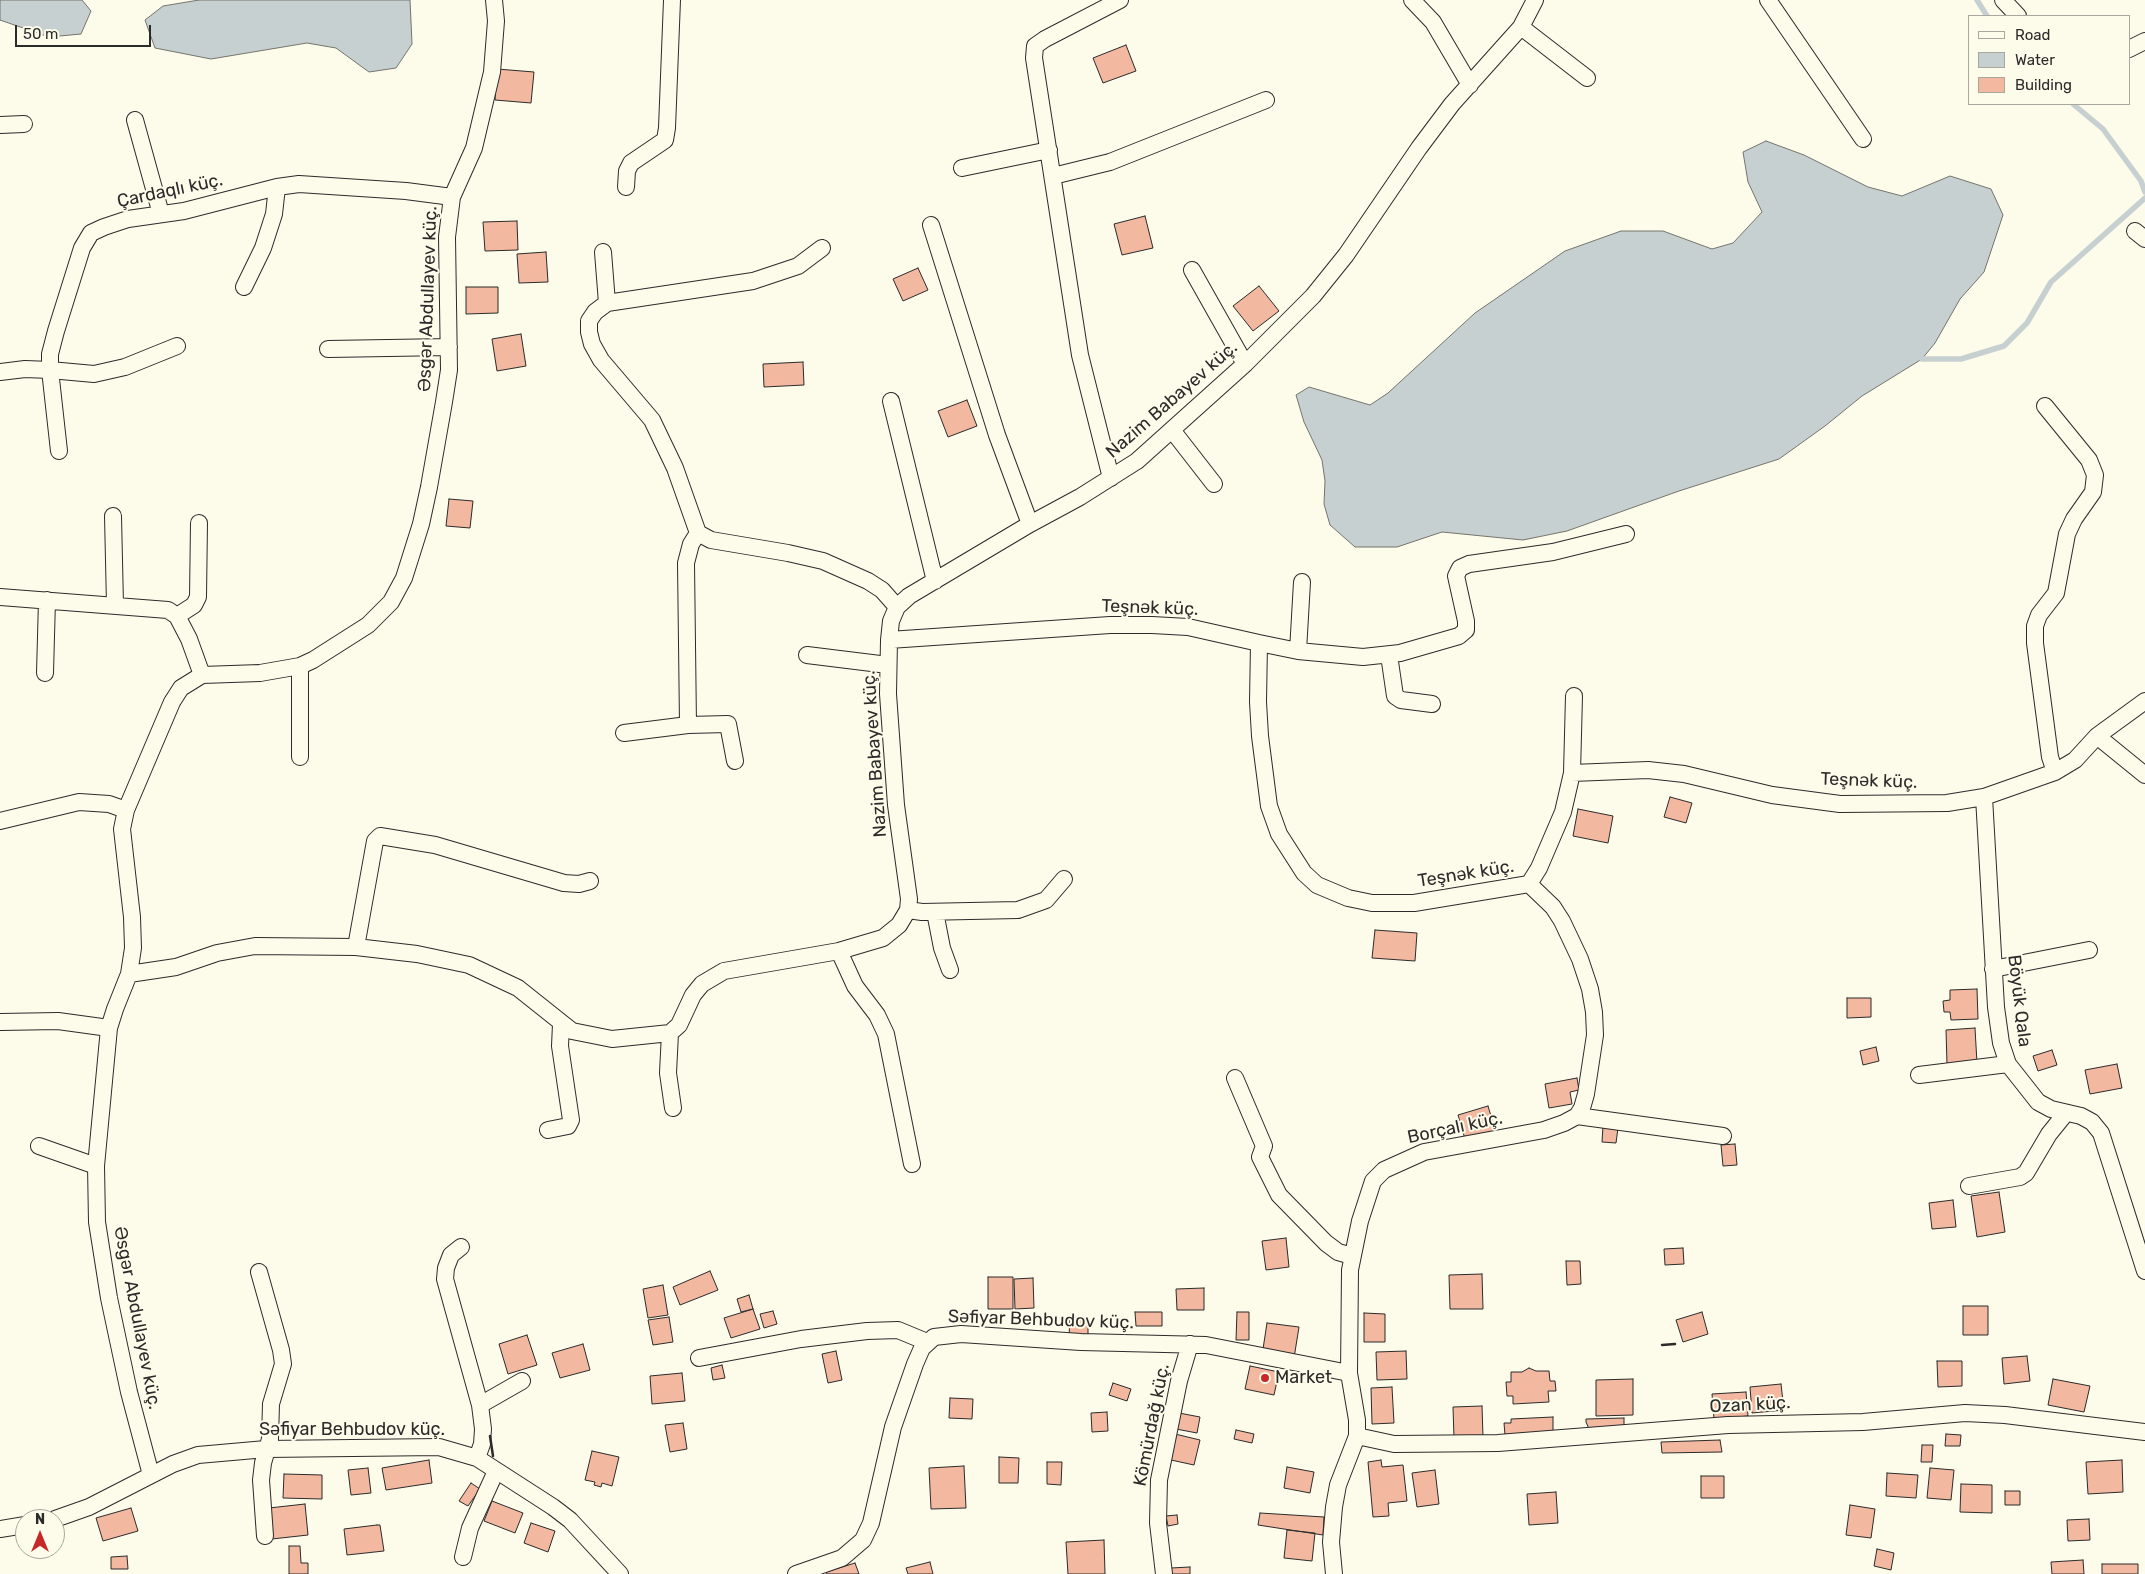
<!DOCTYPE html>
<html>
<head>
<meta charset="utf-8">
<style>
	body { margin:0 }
	#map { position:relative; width:2145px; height:1574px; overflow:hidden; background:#fdfbea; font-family:Rubik,sans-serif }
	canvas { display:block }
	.legend { position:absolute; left:1968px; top:15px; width:162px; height:90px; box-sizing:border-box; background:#fdfbea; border:1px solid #a9a89e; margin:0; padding:6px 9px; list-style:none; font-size:15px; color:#2b2b2b }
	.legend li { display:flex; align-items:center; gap:10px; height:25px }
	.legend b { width:25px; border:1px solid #a9a89e }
	.north { position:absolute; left:15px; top:1509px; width:50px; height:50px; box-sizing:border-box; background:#fdfbea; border:1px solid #a9a89e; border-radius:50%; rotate:0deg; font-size:14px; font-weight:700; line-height:20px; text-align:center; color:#2b2b2b }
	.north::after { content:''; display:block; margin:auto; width:18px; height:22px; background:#c62828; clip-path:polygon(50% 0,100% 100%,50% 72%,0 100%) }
	.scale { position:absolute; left:15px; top:25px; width:136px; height:22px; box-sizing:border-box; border:2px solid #2b2b2b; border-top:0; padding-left:6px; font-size:15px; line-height:18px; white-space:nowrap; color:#2b2b2b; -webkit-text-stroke:4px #fdfbea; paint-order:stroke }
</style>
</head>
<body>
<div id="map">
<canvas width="2145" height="1574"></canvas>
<ul class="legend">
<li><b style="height:6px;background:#fdfbea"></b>Road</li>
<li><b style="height:14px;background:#c7d0d0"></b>Water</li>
<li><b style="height:14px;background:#f2b8a0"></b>Building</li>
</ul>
<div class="north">N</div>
<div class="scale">50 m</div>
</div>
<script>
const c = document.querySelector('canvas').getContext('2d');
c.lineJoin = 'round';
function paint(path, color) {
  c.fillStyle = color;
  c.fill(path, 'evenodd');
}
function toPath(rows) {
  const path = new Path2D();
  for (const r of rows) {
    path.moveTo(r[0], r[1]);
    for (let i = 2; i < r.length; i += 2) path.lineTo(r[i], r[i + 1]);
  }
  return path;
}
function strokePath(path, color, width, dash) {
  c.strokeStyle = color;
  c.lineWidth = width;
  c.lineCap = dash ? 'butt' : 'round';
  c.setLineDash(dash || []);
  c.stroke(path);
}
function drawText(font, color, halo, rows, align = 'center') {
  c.font = font + ' Rubik,sans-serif';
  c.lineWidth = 4;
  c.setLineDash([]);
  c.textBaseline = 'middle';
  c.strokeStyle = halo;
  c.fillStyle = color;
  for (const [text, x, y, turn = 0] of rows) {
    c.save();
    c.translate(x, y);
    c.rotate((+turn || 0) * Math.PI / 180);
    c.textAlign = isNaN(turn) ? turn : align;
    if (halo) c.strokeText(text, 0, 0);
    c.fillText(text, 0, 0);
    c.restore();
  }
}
const water = toPath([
	[0,0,82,0,91,11,81,34,49,37,0,20,0,0],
	[199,0,410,0,412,44,396,68,369,72,336,48,307,43,211,59,155,48,145,20,163,6,199,0],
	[1766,141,1804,155,1868,187,1902,196,1950,176,1991,189,2003,215,1984,272,1960,299,1935,343,1922,359,1862,396,1825,426,1779,459,1679,491,1567,531,1523,540,1442,532,1397,547,1355,547,1330,525,1324,504,1325,481,1322,460,1304,422,1296,395,1309,387,1370,405,1388,393,1475,313,1565,251,1621,231,1663,231,1712,249,1733,243,1762,212,1748,182,1743,152,1766,141]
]);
const stream = toPath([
	[1977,0,1987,16],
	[2073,104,2103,129,2141,181,2145,192],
	[1922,359,1961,359,2004,346,2027,323,2051,282,2145,198]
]);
const building = toPath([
	[1126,45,1136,71,1103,83,1093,58,1126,45],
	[497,69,534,72,531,103,495,100,497,69],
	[1145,216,1153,248,1122,255,1114,224,1145,216],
	[517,221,518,250,485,251,483,222,517,221],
	[546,252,548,282,519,283,517,254,546,252],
	[918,268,928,290,903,301,893,279,918,268],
	[1259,286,1279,311,1253,331,1233,306,1259,286],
	[466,287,498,287,498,313,466,314,466,287],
	[521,334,526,366,497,371,492,339,521,334],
	[803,362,804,385,764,387,763,364,803,362],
	[967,400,977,426,948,437,938,411,967,400],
	[449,499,473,501,470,528,446,526,449,499],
	[1670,797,1692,803,1686,823,1664,817,1670,797],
	[1578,809,1613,816,1608,843,1573,836,1578,809],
	[1375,930,1417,933,1415,961,1372,958,1375,930],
	[1977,989,1978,1019,1951,1020,1950,1012,1944,1012,1943,1001,1950,1000,1950,990,1977,989],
	[1847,998,1871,998,1871,1017,1847,1018,1847,998],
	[1975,1028,1977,1063,1947,1064,1946,1030,1975,1028],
	[1876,1047,1879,1061,1863,1065,1860,1051,1876,1047],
	[2052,1050,2057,1065,2038,1071,2033,1056,2052,1050],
	[2117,1064,2122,1088,2090,1094,2085,1070,2117,1064],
	[1577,1078,1579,1090,1570,1092,1572,1104,1549,1108,1545,1084,1577,1078],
	[1488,1106,1496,1133,1465,1139,1458,1115,1488,1106],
	[1603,1126,1618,1128,1616,1143,1602,1142,1603,1126],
	[1735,1144,1737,1165,1723,1166,1721,1145,1735,1144],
	[1999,1192,2005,1232,1977,1237,1971,1196,1999,1192],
	[1953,1200,1956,1227,1932,1229,1929,1203,1953,1200],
	[1286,1238,1289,1267,1266,1270,1262,1241,1286,1238],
	[1683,1248,1684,1264,1665,1265,1664,1249,1683,1248],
	[1566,1261,1580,1261,1581,1284,1567,1285,1566,1261],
	[710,1271,718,1290,680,1305,673,1287,710,1271],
	[1482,1274,1483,1309,1450,1309,1449,1275,1482,1274],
	[988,1277,1013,1277,1013,1309,988,1309,988,1277],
	[1033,1278,1034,1308,1015,1309,1014,1279,1033,1278],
	[663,1285,668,1315,648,1318,643,1289,663,1285],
	[1204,1288,1204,1310,1177,1310,1176,1289,1204,1288],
	[749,1295,753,1309,741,1312,737,1299,749,1295],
	[1963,1306,1988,1306,1988,1335,1963,1335,1963,1306],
	[753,1309,760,1329,731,1338,724,1318,753,1309],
	[773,1311,777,1324,764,1328,760,1314,773,1311],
	[1135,1312,1162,1312,1162,1326,1136,1326,1135,1312],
	[1237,1312,1249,1312,1249,1340,1236,1340,1237,1312],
	[1702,1312,1708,1334,1683,1342,1676,1320,1702,1312],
	[1364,1313,1385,1314,1385,1342,1364,1342,1364,1313],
	[669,1317,673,1342,653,1345,648,1320,669,1317],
	[1070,1317,1088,1318,1088,1336,1069,1336,1070,1317],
	[1267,1323,1299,1327,1294,1358,1263,1349,1267,1323],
	[527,1335,537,1365,508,1374,499,1344,527,1335],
	[583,1344,590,1370,560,1378,552,1353,583,1344],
	[836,1351,842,1380,828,1383,822,1354,836,1351],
	[1406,1351,1407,1379,1377,1380,1376,1352,1406,1351],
	[2027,1356,2030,1381,2004,1384,2002,1358,2027,1356],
	[1937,1361,1962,1361,1962,1386,1938,1387,1937,1361],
	[722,1365,725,1378,713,1380,711,1368,722,1365],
	[1250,1366,1279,1372,1274,1395,1245,1389,1250,1366],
	[1529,1368,1536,1371,1549,1371,1550,1381,1555,1381,1556,1391,1548,1391,1549,1402,1513,1404,1513,1396,1507,1396,1506,1382,1511,1382,1511,1372,1522,1372,1529,1368],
	[682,1373,685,1401,652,1404,650,1376,682,1373],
	[1633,1379,1633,1415,1596,1416,1596,1380,1633,1379],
	[2053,1379,2090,1386,2084,1412,2048,1405,2053,1379],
	[1113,1383,1131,1389,1127,1401,1109,1395,1113,1383],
	[1781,1384,1784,1410,1752,1413,1750,1387,1781,1384],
	[1392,1387,1394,1423,1372,1424,1371,1388,1392,1387],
	[1746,1392,1748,1416,1714,1419,1712,1394,1746,1392],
	[950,1398,973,1399,972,1419,949,1418,950,1398],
	[1482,1406,1483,1437,1454,1438,1453,1407,1482,1406],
	[1107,1412,1108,1431,1092,1432,1091,1413,1107,1412],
	[1179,1413,1200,1417,1197,1433,1176,1429,1179,1413],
	[1553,1417,1553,1432,1505,1435,1504,1423,1511,1423,1511,1419,1553,1417],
	[1624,1418,1624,1428,1589,1429,1586,1422,1586,1419,1624,1418],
	[683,1423,687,1449,670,1452,665,1425,683,1423],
	[1236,1430,1254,1434,1252,1443,1234,1439,1236,1430],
	[1175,1434,1200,1440,1194,1465,1171,1460,1175,1434],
	[1946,1434,1961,1435,1960,1446,1945,1446,1946,1434],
	[1720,1440,1722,1452,1662,1453,1661,1442,1720,1440],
	[1922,1445,1933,1445,1932,1462,1921,1462,1922,1445],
	[592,1451,619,1457,612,1486,602,1483,601,1487,594,1485,595,1482,585,1480,592,1451],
	[999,1457,1019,1458,1018,1483,999,1483,999,1457],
	[429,1460,432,1483,386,1490,382,1468,429,1460],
	[1381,1460,1382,1467,1403,1465,1407,1501,1388,1503,1389,1516,1373,1517,1368,1462,1381,1460],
	[2122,1460,2123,1492,2088,1494,2086,1462,2122,1460],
	[1047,1462,1062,1462,1061,1485,1047,1484,1047,1462],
	[964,1466,966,1508,931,1509,929,1468,964,1466],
	[1287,1467,1314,1472,1310,1493,1284,1488,1287,1467],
	[368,1468,371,1493,351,1495,348,1470,368,1468],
	[1930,1468,1954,1470,1951,1500,1927,1498,1930,1468],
	[1435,1470,1439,1504,1417,1507,1412,1473,1435,1470],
	[1887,1473,1918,1475,1916,1498,1886,1496,1887,1473],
	[284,1474,322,1475,322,1499,283,1498,284,1474],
	[1701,1476,1724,1476,1724,1498,1701,1498,1701,1476],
	[471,1483,480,1489,468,1506,459,1501,471,1483],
	[1961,1484,1992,1485,1992,1513,1960,1512,1961,1484],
	[2005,1491,2020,1491,2020,1505,2005,1505,2005,1491],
	[1556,1492,1558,1523,1529,1525,1527,1494,1556,1492],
	[492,1501,523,1513,515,1533,484,1521,492,1501],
	[305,1504,308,1535,272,1539,269,1508,305,1504],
	[1850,1505,1875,1509,1871,1538,1846,1535,1850,1505],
	[131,1508,138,1531,103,1541,96,1518,131,1508],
	[1260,1513,1324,1517,1323,1535,1258,1525,1260,1513],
	[1177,1515,1178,1524,1168,1526,1166,1516,1177,1515],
	[2089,1519,2090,1540,2068,1541,2067,1520,2089,1519],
	[531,1523,555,1531,548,1552,524,1543,531,1523],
	[377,1525,380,1525,384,1551,347,1555,344,1529,377,1525],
	[1287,1530,1315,1533,1312,1561,1284,1558,1287,1530],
	[1104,1540,1105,1574,1068,1574,1066,1542,1104,1540],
	[289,1546,300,1546,301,1563,308,1563,308,1574,289,1574,289,1546],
	[1877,1549,1894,1553,1891,1570,1874,1566,1877,1549],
	[127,1556,128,1569,111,1569,111,1557,127,1556],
	[2083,1560,2084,1574,2052,1574,2051,1562,2083,1560],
	[930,1562,933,1574,908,1574,906,1568,930,1562],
	[855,1563,859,1574,827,1574,826,1572,855,1563],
	[2102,1564,2138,1564,2138,1574,2102,1574,2102,1564],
	[1190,1567,1190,1574,1172,1574,1171,1568,1190,1567]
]);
const street = toPath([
	[1412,0,1433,22,1470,85],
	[1768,0,1863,139],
	[2003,0,2018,16],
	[1521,27,1587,78],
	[2129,49,2145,41],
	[135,120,161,214],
	[0,125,24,124],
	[962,168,1049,150],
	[1053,176,1110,162,1266,100],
	[626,187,627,171,631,163,665,140,667,128,672,0],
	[931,225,997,435,1030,524],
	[2135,231,2145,239],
	[822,248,798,266,753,281,607,303,595,312,589,321,589,332,592,344,601,360,652,420,675,468,698,533,711,540,788,553,823,561,868,581,882,590,897,607],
	[603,252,607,303],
	[1192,270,1245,364],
	[244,287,263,248,274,214,277,187],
	[328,349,449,347],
	[0,372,25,369,50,370,50,354,56,331,82,248,91,233,104,227,128,219,184,211,277,187,299,184,406,191,452,197],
	[891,401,935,581],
	[2045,406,2089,460,2095,475,2093,492,2074,519,2067,534,2056,593,2039,615,2035,626,2035,643,2050,757,2055,772],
	[1172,430,1214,484],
	[59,451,50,370,94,374,125,367,177,346],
	[1111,478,1080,355,1034,58,1035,46,1045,39,1120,0],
	[113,516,115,605],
	[0,597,168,610,177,616,189,639,202,675],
	[177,616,194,605,198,597,199,523],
	[889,640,1110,625,1152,625,1188,627,1259,643,1258,702,1260,736,1269,806,1279,834,1304,873,1317,885,1348,898,1372,903,1414,903,1529,884,1539,868,1563,812,1572,773,1648,770,1684,774,1772,795,1840,804,1947,803,1984,797,2055,772,2075,760,2097,736,2145,701],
	[1259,643,1298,651,1363,657,1400,653,1459,636,1466,630,1466,621,1456,576,1460,568,1469,564,1553,552,1626,534],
	[1298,651,1302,582],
	[807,655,888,665],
	[1389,655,1395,696,1401,700,1432,704],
	[300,666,300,757],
	[45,673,47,600],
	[688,725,686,563,691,544,698,533],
	[624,733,688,725,728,724,735,761],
	[2097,736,2145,775],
	[1572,773,1574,696],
	[1984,797,1996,1007,2001,1043,2008,1064,2038,1102,2051,1109,2081,1116,2092,1122,2101,1133,2145,1271],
	[0,821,79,802,109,804,126,810],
	[908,910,922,912,1018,910,1046,900,1064,879],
	[935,912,942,948,950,970],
	[356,947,375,841,380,836,435,845,564,883,579,884,590,881],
	[839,951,855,986,877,1015,886,1034,912,1164],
	[1993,969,2089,950],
	[129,974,176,967,217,953,255,946,356,947,417,954,469,965,518,988,572,1031,612,1039,670,1033,679,1025,693,995,702,984,724,971,839,951,883,938,899,925,908,910,909,899,896,805,888,694,889,640,891,621,897,607,909,596,1030,524,1080,497,1137,461,1245,364,1313,296,1346,255,1419,148,1452,104,1521,27,1535,0],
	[0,1022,58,1021,109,1028],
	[670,1033,668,1073,673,1108],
	[1919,1075,2008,1064],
	[1235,1078,1264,1146,1260,1157,1279,1195,1326,1243,1338,1252,1352,1256],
	[1577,1116,1723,1136],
	[548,1130,568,1126,571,1120,560,1046,561,1024],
	[39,1146,96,1166],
	[1969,1186,2020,1177,2026,1173,2049,1134,2066,1113],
	[461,1247,451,1255,446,1268,445,1279,480,1405,483,1429,482,1444,477,1458],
	[259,1272,281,1350,283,1364,271,1404,270,1439,263,1463,261,1480,265,1536],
	[699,1358,801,1339,867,1331,898,1330,927,1342],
	[480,1405,522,1381],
	[1357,1436,1394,1444,1498,1443,1728,1425,1863,1422,1965,1413,2005,1415,2145,1432],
	[151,1475,129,1392,109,1298,97,1222,96,1166,109,1028,115,1009,129,974,133,948,132,917,122,829,126,810,172,702,181,688,202,675,260,673,300,666,313,660,368,625,391,602,404,578,421,524,429,487,444,402,449,370,447,237,452,197,474,148,492,72,496,21,494,0],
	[55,1519,89,1507,173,1464,198,1455,266,1449,439,1447,477,1458,553,1507,570,1520,620,1574],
	[0,1529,25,1525],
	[463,1557,470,1528,496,1471],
	[796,1574,842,1558,863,1540,871,1523,893,1427,915,1364,922,1348,934,1337,961,1334,1081,1342,1206,1345,1349,1373],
	[1164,1574,1158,1523,1159,1480,1179,1381,1190,1344],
	[1334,1574,1331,1542,1334,1507,1338,1485,1357,1436,1357,1420,1349,1373,1350,1270,1360,1221,1373,1181,1384,1170,1424,1152,1544,1130,1564,1123,1577,1116,1582,1108,1586,1094,1595,1035,1594,1012,1590,989,1580,959,1562,921,1553,907,1529,884]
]);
const wall = toPath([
	[1662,1345,1675,1344],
	[490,1436,493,1456]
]);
const markers = [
	[1265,1378,5,"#c62828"]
];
const streetNames = [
	["Çardaqlı küç.",170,191,-12],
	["Əsgər Abdullayev küç.",428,299,-88],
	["Nazim Babayev küç.",1172,400,-41],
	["Teşnək küç.",1150,608,2],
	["Nazim Babayev küç.",875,754,-94],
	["Teşnək küç.",1869,781,2],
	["Teşnək küç.",1466,874,-9],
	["Böyük Qala",2019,1001,83],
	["Borçalı küç.",1455,1128,-12],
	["Əsgər Abdullayev küç.",137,1318,79],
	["Səfiyar Behbudov küç.",1041,1320,2],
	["Ozan küç.",1750,1405,-3],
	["Kömürdağ küç.",1152,1425,-79],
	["Səfiyar Behbudov küç.",352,1430]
];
const poiNames = [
	["Market",1275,1378]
];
paint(water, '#c7d0d0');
strokePath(water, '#74746e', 1);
strokePath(stream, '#c7d0d0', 5.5);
paint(building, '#f2b8a0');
strokePath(building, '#2b2b2b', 1);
strokePath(street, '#2b2b2b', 18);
strokePath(street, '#fdfbea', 16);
strokePath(wall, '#2b2b2b', 2.5);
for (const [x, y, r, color] of markers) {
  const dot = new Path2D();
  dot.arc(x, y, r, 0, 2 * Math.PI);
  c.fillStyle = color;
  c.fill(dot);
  strokePath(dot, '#fdfbea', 2);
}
drawText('18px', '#2b2b2b', '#fdfbea', streetNames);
drawText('18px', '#2b2b2b', '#fdfbea', poiNames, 'left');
</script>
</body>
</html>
